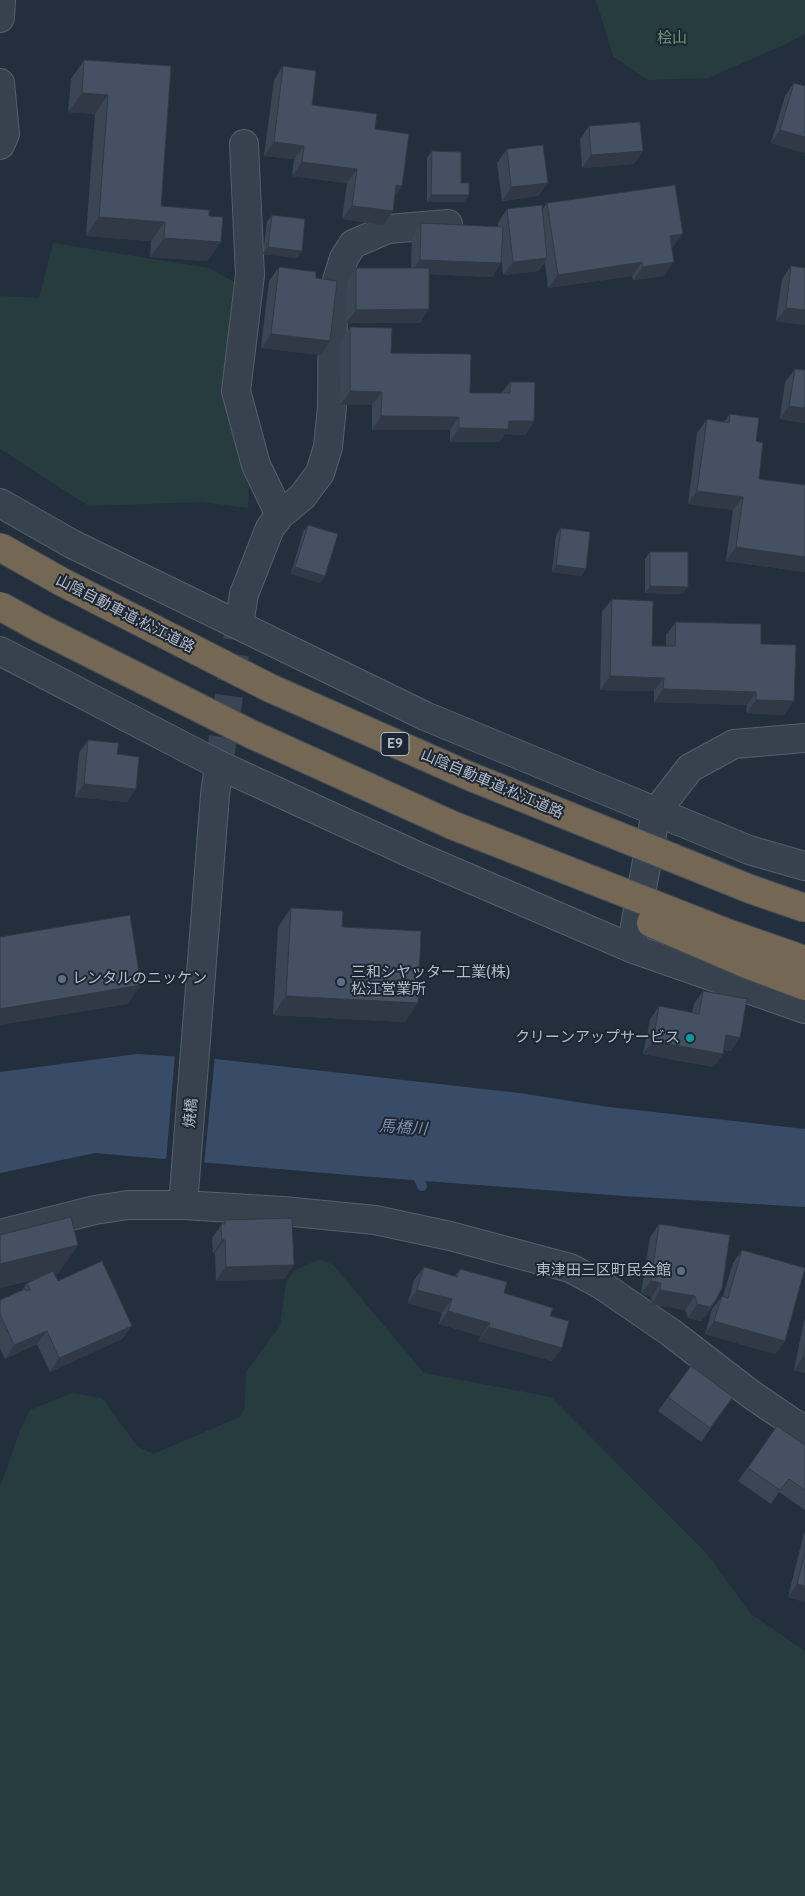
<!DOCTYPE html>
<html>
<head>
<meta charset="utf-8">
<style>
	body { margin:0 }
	canvas { display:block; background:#242f3e }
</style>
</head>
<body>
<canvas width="805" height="1896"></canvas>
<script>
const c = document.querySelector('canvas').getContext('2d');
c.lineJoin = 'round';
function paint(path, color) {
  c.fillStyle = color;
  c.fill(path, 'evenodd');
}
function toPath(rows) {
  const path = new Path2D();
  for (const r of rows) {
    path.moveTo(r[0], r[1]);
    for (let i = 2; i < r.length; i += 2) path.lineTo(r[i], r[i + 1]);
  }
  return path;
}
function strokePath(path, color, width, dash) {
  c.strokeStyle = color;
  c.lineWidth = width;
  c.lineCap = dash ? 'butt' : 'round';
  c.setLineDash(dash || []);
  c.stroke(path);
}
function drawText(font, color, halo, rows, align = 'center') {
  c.font = font + ' Cabin,"Noto Sans JP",sans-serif';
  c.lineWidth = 4;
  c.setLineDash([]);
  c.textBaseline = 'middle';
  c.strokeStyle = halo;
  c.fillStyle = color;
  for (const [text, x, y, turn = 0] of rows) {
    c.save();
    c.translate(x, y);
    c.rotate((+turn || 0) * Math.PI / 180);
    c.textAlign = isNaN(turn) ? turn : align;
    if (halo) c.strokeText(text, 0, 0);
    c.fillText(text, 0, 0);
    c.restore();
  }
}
const green = toPath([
	[596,0,805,0,805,34,786,44,708,78,648,80,613,56],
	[53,243,209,268,241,286,228,406,240,460,249,485,248,508,202,502,89,506,0,449,0,296,39,298],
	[320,1259,333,1265,424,1373,551,1397,707,1554,751,1614,805,1651,805,1896,0,1896,0,1487,20,1431,30,1410,72,1393,102,1398,137,1446,153,1454,240,1417,245,1406,246,1372,280,1326,286,1282,294,1271]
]);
const water = toPath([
	[137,1054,216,1059,519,1093,609,1107,805,1129,805,1207,624,1196,360,1176,95,1153,0,1173,0,1072]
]);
const pier = toPath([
	[175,1054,215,1056,204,1165,166,1162]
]);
const stream = toPath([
	[414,1168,422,1186]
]);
const minorTunnel = toPath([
	[219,765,241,612]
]);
const minor = toPath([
	[0,18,1,0],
	[0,83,5,134,0,145],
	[244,144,250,275,236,391,256,465,280,515],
	[0,503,72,544,425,716,749,850,805,866],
	[241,612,244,594,270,528,280,515,302,497,320,473,328,447,332,407,333,294,344,258,353,244,388,229,448,224],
	[0,651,219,765,415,855,631,948,805,1009],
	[631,948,656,812,690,768,734,744,805,738],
	[183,1205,215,795,219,765],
	[0,1234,95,1210,128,1205,183,1205,283,1211,375,1220,450,1236,570,1268,600,1284,670,1332,752,1395,805,1431]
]);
const highwayBridge = toPath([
	[0,547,62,582,270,688,469,776,750,889,805,908],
	[0,606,38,627,251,734,452,825,727,933,805,960],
	[651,923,749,965,805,986]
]);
const wall = toPath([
	[84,60,171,66,161,206,208,261,150,257,151,241,86,236,95,114,68,112,71,79],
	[283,66,312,105,375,129,402,186,394,198,383,225,342,219,347,183,292,176,294,159,264,156,274,80],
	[794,83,805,153,771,143,785,96],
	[589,126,634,164,582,168,580,139],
	[507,149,548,183,538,196,502,201,497,163],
	[432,151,461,183,464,202,427,202,427,158],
	[547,203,673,247,671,248,664,276,633,280,632,276,548,288,545,262,538,271,503,275,501,256,501,263,492,277,429,274,420,323,346,323,347,282,356,268,411,268,412,237,421,223,498,227,498,223,507,209,542,210],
	[272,215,302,251,297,258,263,254,267,222],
	[791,266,805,268,805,325,776,321,782,279],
	[279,267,316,278,330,341,321,355,261,348,269,281],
	[350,327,391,353,470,393,502,393,510,382,534,421,525,435,505,434,499,442,450,442,450,430,372,430,372,405,340,405,341,341],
	[795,369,805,370,805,423,780,419,785,382],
	[730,414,756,441,759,479,805,485,805,572,726,561,733,510,688,504,697,433,707,419,724,422],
	[308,525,325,576,320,583,291,574,303,532],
	[561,528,586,569,581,576,552,572,556,535],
	[650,552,683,594,645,593,645,559],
	[612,599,652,646,666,646,666,635,676,622,761,644,784,715,746,713,747,705,654,702,654,691,600,690,602,612],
	[88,740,117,754,136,789,127,802,75,797,79,753],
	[291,908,342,927,405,1022,273,1015,278,927],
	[703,991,731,1051,724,1050,714,1067,643,1054,650,1020,659,1006,692,1013,694,1004],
	[71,1217,78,1245,58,1273,55,1274,58,1281,102,1261,132,1326,122,1339,50,1372,37,1344,5,1359,0,1348,0,1300,22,1290,27,1283,37,1279,0,1288,0,1235],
	[225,1220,294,1265,284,1279,216,1281,215,1253,213,1253,212,1238],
	[659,1224,716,1300,707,1314,701,1321,688,1318,685,1310,651,1304,652,1296,641,1294,650,1237],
	[742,1250,785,1341,775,1354,705,1334,712,1309,722,1296,723,1296,733,1263],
	[424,1267,455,1276,460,1269,504,1293,550,1316,562,1348,552,1361,479,1341,481,1336,439,1324,442,1313,408,1303,414,1280],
	[805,1319,805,1373,794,1370,804,1321],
	[691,1366,733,1397,701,1442,658,1411],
	[777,1426,805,1445,805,1510,779,1492,771,1504,738,1481],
	[805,1532,805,1602,788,1597,804,1533]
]);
const shadedWall = toPath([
	[82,93,108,95,95,114,68,112],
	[780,130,805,137,805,153,771,143],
	[274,142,304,146,294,159,264,156],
	[643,151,634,164,582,168,591,155],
	[302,162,357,169,347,183,292,176],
	[548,183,538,196,502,201,511,187],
	[396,185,402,186,393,199],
	[431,195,469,195,464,202,427,202],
	[352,206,393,211,383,225,342,219],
	[99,217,165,222,151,241,86,236],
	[683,234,673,247,660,249,670,236],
	[164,238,221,242,208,261,150,257],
	[268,247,302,251,297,258,263,254],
	[547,258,538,271,503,275,513,262],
	[420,260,501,263,492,277,410,273],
	[642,262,632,276,548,288,558,275],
	[674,262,664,276,633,280,643,267],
	[786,308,805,310,805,325,776,321],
	[429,309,420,323,346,323,356,310],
	[271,334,330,341,321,355,261,348],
	[350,391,382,392,372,405,340,405],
	[789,406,805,408,805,423,780,419],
	[381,416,459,417,450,430,372,430],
	[509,421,534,421,525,435,505,434,499,442,450,442,459,428],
	[697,491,743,497,733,510,688,504],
	[736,547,805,557,805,572,726,561],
	[556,565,586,569,581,576,552,572],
	[295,567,325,576,320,583,291,574],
	[650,586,688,587,683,594,645,593],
	[610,676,664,678,654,691,600,690],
	[663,689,756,692,747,705,654,702],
	[756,700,794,701,784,715,746,713],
	[84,784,136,789,127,802,75,797],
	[141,985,128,1004,0,1025,0,1009],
	[286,996,418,1003,405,1022,273,1015],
	[726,1035,740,1038,731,1051,716,1049],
	[653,1041,723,1054,714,1067,643,1054],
	[222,1240,225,1240,215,1253,213,1253],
	[78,1245,58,1273,0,1288,0,1264],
	[294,1265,284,1279,216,1281,226,1267],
	[651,1281,661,1283,652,1296,641,1294],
	[417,1290,452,1299,442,1313,408,1303],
	[660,1290,695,1296,685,1310,651,1304],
	[716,1300,707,1314,701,1321,688,1318,697,1304],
	[448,1311,490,1323,481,1336,439,1324],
	[714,1321,785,1341,775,1354,705,1334],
	[132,1326,122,1339,50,1372,59,1358],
	[489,1327,562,1348,552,1361,479,1341],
	[47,1331,37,1344,5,1359,14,1345],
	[803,1357,805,1357,805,1373,794,1370],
	[797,1584,805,1586,805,1602,788,1597]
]);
const building = toPath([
	[84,60,171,66,161,206,209,210,209,216,223,217,221,242,164,238,165,222,99,217,108,95,82,93,84,60],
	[283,66,316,71,312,105,377,114,375,129,409,134,402,186,396,185,393,211,352,206,357,169,302,162,304,146,274,142,283,66],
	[794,83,805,86,805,137,780,130,794,83],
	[640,122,643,151,591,155,589,126,640,122],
	[543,145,548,183,511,187,507,149,543,145],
	[432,151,461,152,461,183,469,183,469,195,431,195,432,151],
	[675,185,683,234,670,236,674,262,643,267,642,262,558,275,547,203,675,185],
	[542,205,547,258,513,262,507,209,542,205],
	[272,215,305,219,302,251,268,247,272,215],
	[421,223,503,227,501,263,420,260,421,223],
	[791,266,805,268,805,310,786,308,791,266],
	[279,267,316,272,316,278,337,281,330,341,271,334,279,267],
	[356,268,429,268,429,309,356,310,356,268],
	[350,327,392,328,391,353,471,354,470,393,510,393,510,382,535,382,534,421,509,421,508,429,459,428,459,417,381,416,382,392,350,391,350,327],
	[795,369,805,370,805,408,789,406,795,369],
	[730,414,759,418,756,441,763,443,759,479,805,485,805,557,736,547,743,497,697,491,707,419,729,423,730,414],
	[308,525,338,534,325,576,295,567,308,525],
	[561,528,590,532,586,569,556,565,561,528],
	[650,552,688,552,688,587,650,586,650,552],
	[612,599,653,601,652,646,675,646,676,622,761,624,761,644,796,645,794,701,756,700,756,692,663,689,664,678,610,676,612,599],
	[88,740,119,743,117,754,139,757,136,789,84,784,88,740],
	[291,908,343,911,342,927,421,931,418,1003,286,996,291,908],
	[130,915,141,985,0,1009,0,937,130,915],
	[703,991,747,999,740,1038,726,1035,723,1054,653,1041,659,1006,699,1014,703,991],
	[71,1217,78,1245,0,1264,0,1235,71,1217],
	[292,1218,294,1265,226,1267,225,1240,222,1240,221,1224,225,1224,225,1220,292,1218],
	[659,1224,730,1235,722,1288,716,1300,710,1307,697,1304,695,1296,660,1290,661,1283,651,1281,659,1224],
	[742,1250,805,1268,785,1341,714,1321,722,1296,728,1298,742,1250],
	[102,1261,132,1326,59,1358,47,1331,14,1345,0,1314,0,1300,25,1289,26,1291,30,1290,27,1283,53,1271,58,1281,102,1261],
	[424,1267,457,1277,460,1269,507,1282,504,1293,553,1308,550,1316,569,1321,562,1348,489,1327,490,1323,448,1311,452,1299,417,1290,424,1267],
	[805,1347,805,1357,803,1357,805,1347],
	[691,1366,733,1397,710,1428,668,1397,691,1366],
	[777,1426,805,1445,805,1490,789,1479,780,1490,748,1468,777,1426],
	[805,1553,805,1586,797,1584,805,1553]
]);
const markers = [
	[62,979,5,"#5c6f8a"],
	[341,982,5,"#5c6f8a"],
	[690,1038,5,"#0f9aa8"],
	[681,1271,5,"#5c6f8a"]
];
const shields = [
	[395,744,28]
];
const shieldNames = [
	["E9",395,744]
];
const parkNames = [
	["桧山",672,39]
];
const streetNames = [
	["山陰自動車道;松江道路",125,614,27],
	["山陰自動車道;松江道路",492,784,23],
	["焼橋",191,1113,-85]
];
const poiNames = [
	["三和シヤッター工業(株)",351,973],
	["松江営業所",351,990],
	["レンタルのニッケン",72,979],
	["クリーンアップサービス",680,1038,"right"],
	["東津田三区町民会館",671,1271,"right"]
];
const waterNames = [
	["馬橋川",403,1128,4]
];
paint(green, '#263c3f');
paint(water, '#394c67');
paint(pier, '#242f3e');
strokePath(stream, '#394c67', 10);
strokePath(minorTunnel, '#3a4453', 28, [28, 14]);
strokePath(minor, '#565f6c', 30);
strokePath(minor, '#38414e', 28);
strokePath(highwayBridge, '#434c59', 30, []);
strokePath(highwayBridge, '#746855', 28);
paint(wall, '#3b4654');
paint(shadedWall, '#303945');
paint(building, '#455162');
strokePath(building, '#303945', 1);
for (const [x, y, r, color] of markers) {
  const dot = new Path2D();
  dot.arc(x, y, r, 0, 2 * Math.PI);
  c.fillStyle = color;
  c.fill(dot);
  strokePath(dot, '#1d2633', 2);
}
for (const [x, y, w] of shields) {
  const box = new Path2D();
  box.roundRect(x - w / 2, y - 11.5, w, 23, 4);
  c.fillStyle = '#1d2633';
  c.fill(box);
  strokePath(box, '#b4bcc9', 1);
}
drawText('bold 14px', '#b4bcc9', null, shieldNames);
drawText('15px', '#6b9a76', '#1d2633', parkNames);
drawText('15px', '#b4bcc9', '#1d2633', streetNames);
drawText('15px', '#b4bcc9', '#1d2633', poiNames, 'left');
drawText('italic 16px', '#7c92b1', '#1d2633', waterNames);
</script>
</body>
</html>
